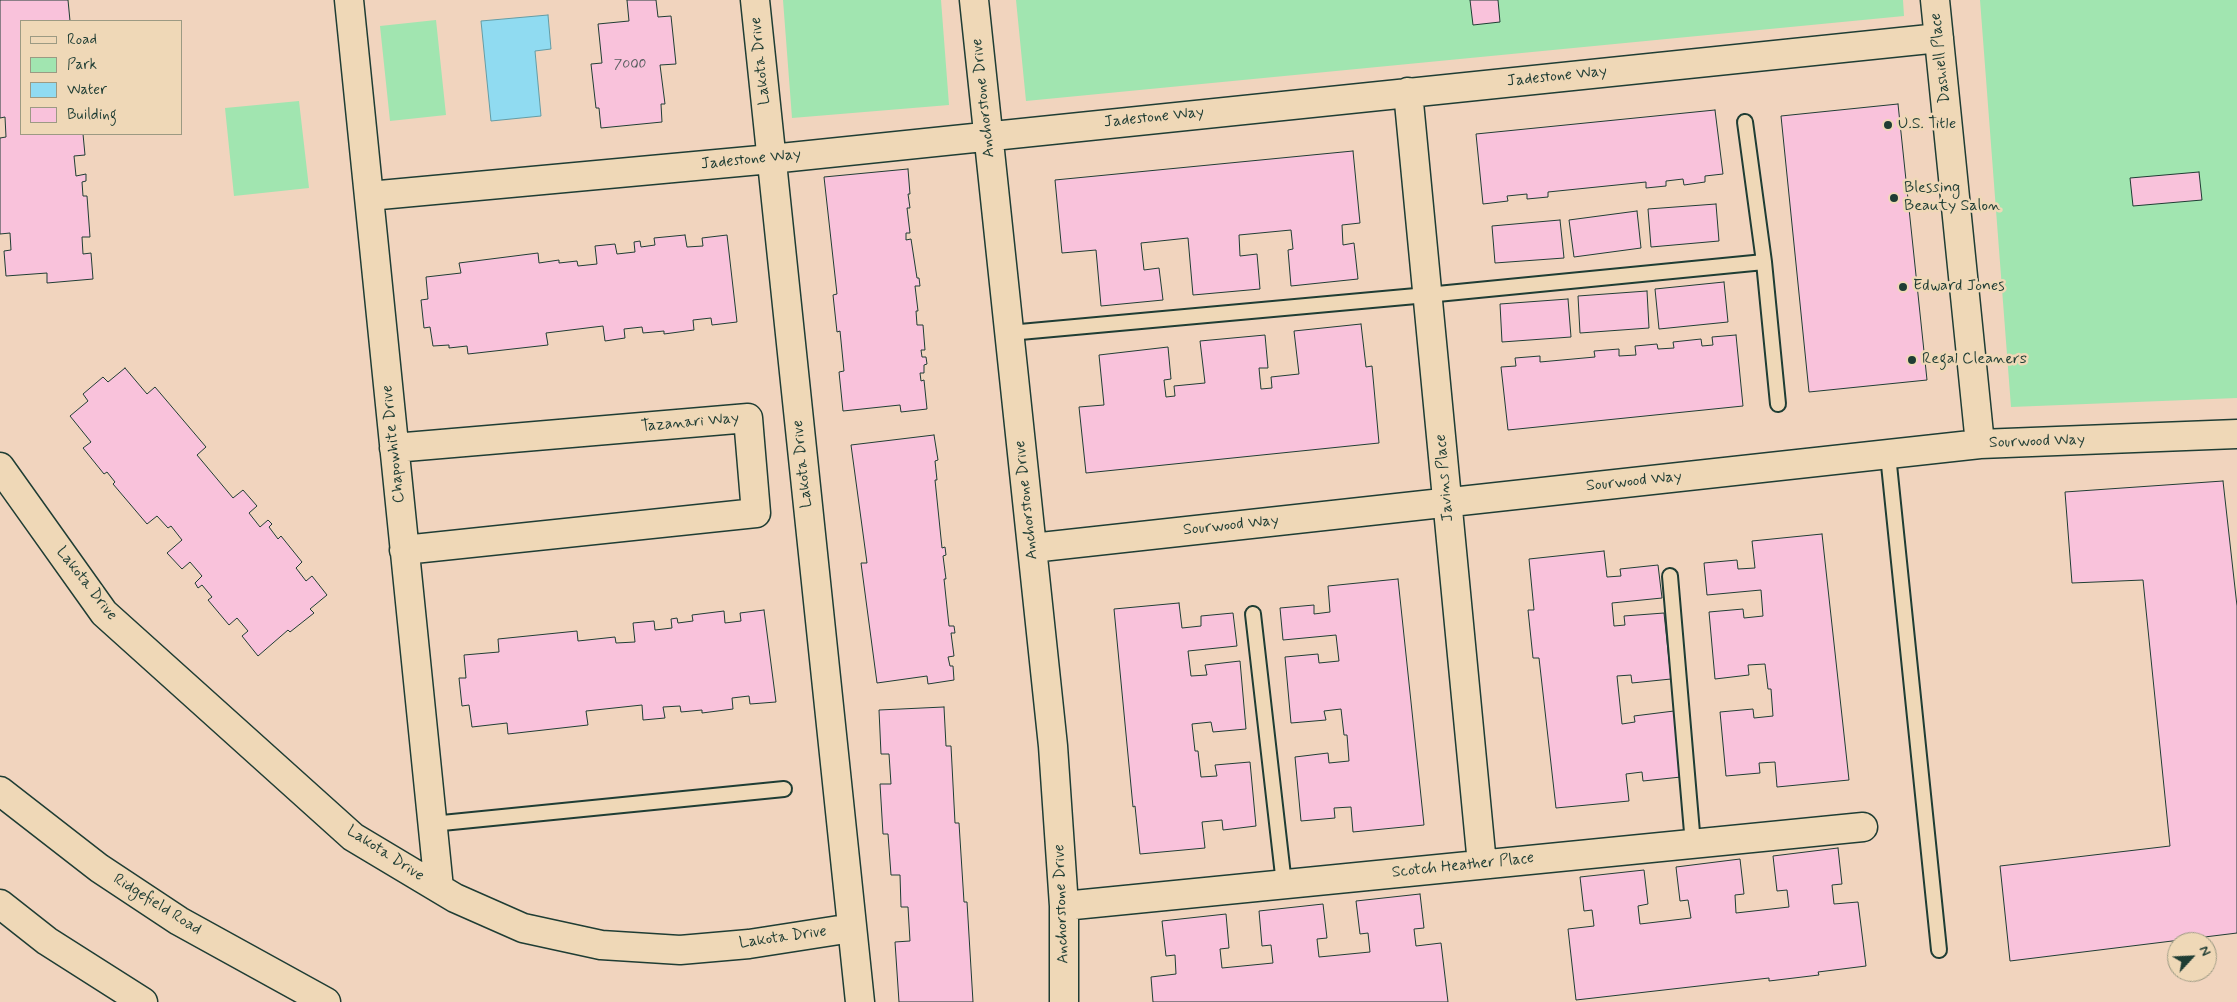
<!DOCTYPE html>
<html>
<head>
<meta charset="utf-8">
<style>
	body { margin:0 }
	#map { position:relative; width:2237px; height:1002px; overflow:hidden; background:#f1d4be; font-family:Mynerve,sans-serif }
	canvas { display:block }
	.legend { position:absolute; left:20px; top:20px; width:162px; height:115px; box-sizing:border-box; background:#efd8b7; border:1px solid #9c9a83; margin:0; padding:6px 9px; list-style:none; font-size:15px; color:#1f3d34 }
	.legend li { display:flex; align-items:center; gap:10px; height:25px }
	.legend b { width:25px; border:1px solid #9c9a83 }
	.north { position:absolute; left:2167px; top:932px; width:50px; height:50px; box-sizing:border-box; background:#efd8b7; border:1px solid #9c9a83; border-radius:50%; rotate:65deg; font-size:14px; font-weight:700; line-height:20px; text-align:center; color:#1f3d34 }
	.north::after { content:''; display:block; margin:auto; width:18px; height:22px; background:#1f3d34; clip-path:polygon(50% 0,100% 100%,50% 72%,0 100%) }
</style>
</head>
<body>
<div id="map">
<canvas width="2237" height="1002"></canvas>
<ul class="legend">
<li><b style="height:6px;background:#efd8b7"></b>Road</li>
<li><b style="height:14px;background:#a1e5b0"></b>Park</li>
<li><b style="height:14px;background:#90dbf1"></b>Water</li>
<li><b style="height:14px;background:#f9c2db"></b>Building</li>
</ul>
<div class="north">N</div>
</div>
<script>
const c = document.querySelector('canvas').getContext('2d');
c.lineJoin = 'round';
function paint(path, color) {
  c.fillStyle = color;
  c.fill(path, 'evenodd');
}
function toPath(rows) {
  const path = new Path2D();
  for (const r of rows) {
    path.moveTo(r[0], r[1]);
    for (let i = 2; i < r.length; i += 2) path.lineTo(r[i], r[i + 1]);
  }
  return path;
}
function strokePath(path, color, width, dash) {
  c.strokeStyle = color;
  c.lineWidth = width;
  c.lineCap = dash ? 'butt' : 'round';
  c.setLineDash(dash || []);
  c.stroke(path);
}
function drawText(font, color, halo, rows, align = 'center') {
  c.font = font + ' Mynerve,sans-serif';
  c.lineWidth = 5;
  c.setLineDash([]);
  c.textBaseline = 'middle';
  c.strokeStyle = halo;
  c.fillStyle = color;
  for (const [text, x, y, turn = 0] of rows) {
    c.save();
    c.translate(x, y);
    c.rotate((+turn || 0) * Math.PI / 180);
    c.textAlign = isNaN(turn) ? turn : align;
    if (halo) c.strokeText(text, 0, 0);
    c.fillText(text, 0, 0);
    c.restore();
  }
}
const green = toPath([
	[783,0,941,0,949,105,792,118],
	[1016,0,1903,0,1904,16,1026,101],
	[1980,0,2237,0,2237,398,2011,407],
	[436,20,446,115,390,121,380,26],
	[299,101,309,188,234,196,225,108]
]);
const water = toPath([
	[548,15,551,49,535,51,541,116,491,121,481,21,548,15]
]);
const building = toPath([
	[0,0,68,0,70,21,21,21,21,134,83,134,85,155,74,156,76,176,86,174,86,181,82,182,83,196,87,196,90,237,82,237,83,254,91,253,93,279,47,283,47,273,6,276,4,251,11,250,10,233,0,234,0,138,6,137,5,117,0,118,0,0],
	[627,0,656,0,658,17,671,16,676,64,660,65,665,104,661,104,662,122,601,128,599,108,596,108,591,64,602,63,598,24,629,21,627,0],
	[1470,0,1498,0,1500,22,1473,25,1470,0],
	[1898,104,1927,380,1809,392,1781,116,1898,104],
	[1715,110,1723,174,1705,176,1705,182,1684,185,1683,179,1666,181,1666,186,1646,188,1646,182,1548,192,1548,197,1527,199,1527,194,1507,196,1508,201,1483,204,1476,134,1715,110],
	[1353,151,1360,223,1342,225,1343,245,1354,243,1358,279,1291,286,1288,250,1293,249,1291,230,1239,235,1240,256,1257,254,1260,289,1193,295,1188,238,1141,243,1144,270,1159,268,1163,300,1101,306,1096,250,1062,253,1055,180,1353,151],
	[908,169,910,194,908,194,910,208,907,208,910,233,906,233,906,240,911,239,917,278,919,278,920,286,915,286,918,311,916,311,917,325,923,325,925,350,921,350,922,357,926,357,927,364,924,365,924,373,920,373,921,381,924,380,927,409,901,412,900,405,843,411,839,372,844,371,840,331,837,332,833,295,837,294,824,177,908,169],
	[2199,172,2202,200,2133,206,2130,178,2199,172],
	[1716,204,1719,241,1651,247,1648,209,1716,204],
	[1637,211,1641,248,1574,257,1569,220,1637,211],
	[1560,220,1564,258,1495,263,1492,226,1560,220],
	[685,235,687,247,703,246,702,238,727,235,737,322,712,325,711,318,693,320,694,330,664,334,664,331,643,333,642,327,624,329,625,338,605,341,603,326,546,333,548,345,468,354,467,346,449,348,449,345,433,346,430,327,424,328,421,300,428,299,426,277,461,273,459,263,538,253,539,263,559,260,559,263,577,261,578,266,597,264,595,246,615,244,617,254,635,252,634,242,640,241,641,247,655,245,654,238,685,235],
	[1724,282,1728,322,1659,329,1655,289,1724,282],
	[1647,291,1649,328,1580,333,1578,296,1647,291],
	[1568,299,1571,337,1502,342,1500,304,1568,299],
	[1361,324,1366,367,1372,366,1379,443,1086,473,1079,407,1104,405,1099,355,1168,347,1171,379,1164,380,1166,397,1175,396,1174,386,1205,383,1200,341,1265,335,1268,368,1259,368,1261,389,1272,388,1271,377,1299,374,1294,331,1361,324],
	[1736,335,1743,406,1508,430,1501,367,1516,366,1515,358,1540,356,1540,362,1595,357,1594,351,1619,349,1619,356,1636,355,1635,346,1657,344,1658,349,1674,348,1673,342,1701,339,1702,346,1713,345,1712,337,1736,335],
	[125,368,147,394,155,387,206,447,197,455,233,498,243,490,257,506,249,513,260,527,268,520,272,524,269,527,278,539,281,536,302,562,296,568,306,581,312,576,327,595,310,609,314,613,290,632,288,630,258,656,242,636,248,631,237,618,229,625,208,600,212,597,202,585,198,588,195,583,202,576,190,562,182,569,167,553,182,540,171,526,168,528,157,516,147,524,113,484,115,482,107,472,104,474,83,448,91,442,70,416,88,401,83,394,103,377,108,382,125,368],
	[934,435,938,460,935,461,937,480,935,480,942,548,945,547,946,555,943,556,946,579,944,579,949,626,954,626,955,633,951,633,954,656,948,657,950,666,953,666,954,680,928,684,927,676,877,683,861,563,867,563,851,445,934,435],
	[2223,481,2237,606,2237,933,2010,961,2000,866,2170,846,2143,580,2072,583,2065,492,2223,481],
	[1822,534,1849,780,1777,787,1775,762,1759,763,1760,773,1726,776,1720,712,1753,709,1754,718,1773,716,1771,689,1768,689,1765,664,1748,665,1749,675,1715,679,1709,612,1743,609,1744,618,1763,616,1761,590,1707,595,1704,563,1737,560,1738,569,1755,568,1752,541,1822,534],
	[1604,551,1607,577,1621,576,1620,569,1658,565,1662,598,1612,603,1614,626,1625,625,1624,616,1664,613,1671,679,1632,683,1631,675,1617,676,1622,724,1635,722,1634,716,1674,711,1681,777,1643,781,1642,772,1626,774,1629,801,1556,808,1539,658,1533,658,1528,610,1534,610,1529,559,1604,551],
	[1398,579,1424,825,1353,832,1351,807,1334,808,1335,818,1301,821,1295,757,1328,753,1329,763,1349,761,1347,735,1344,735,1341,709,1324,711,1326,720,1291,723,1285,657,1318,654,1319,663,1339,661,1336,635,1283,640,1280,608,1314,605,1314,614,1330,612,1328,586,1398,579],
	[1179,603,1182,628,1201,626,1201,616,1233,613,1237,646,1188,651,1191,676,1207,675,1205,665,1240,661,1246,729,1213,732,1211,722,1192,724,1195,751,1198,751,1201,777,1217,776,1215,765,1250,762,1256,826,1223,830,1222,820,1202,822,1205,848,1140,854,1135,806,1133,807,1114,609,1179,603],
	[764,610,776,702,750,704,749,696,732,698,733,709,702,713,702,710,681,712,680,706,663,707,665,718,643,720,642,705,586,711,588,725,508,734,507,723,472,727,469,705,462,706,459,678,466,678,464,655,499,652,498,639,577,631,578,641,615,637,616,643,635,642,633,623,654,621,655,630,672,628,671,619,677,618,678,623,693,621,692,615,724,611,725,623,741,621,740,613,764,610],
	[944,707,946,746,951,746,955,823,959,823,964,902,967,902,973,1002,899,1002,895,942,910,941,908,907,901,907,900,875,891,875,888,834,883,834,880,784,891,784,889,754,881,754,879,710,944,707],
	[1838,848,1842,884,1832,885,1834,904,1858,902,1866,966,1818,972,1819,975,1769,981,1769,978,1576,1000,1568,929,1594,926,1592,910,1584,911,1580,877,1644,870,1648,904,1638,906,1640,924,1691,918,1688,900,1680,901,1676,867,1740,859,1744,894,1735,895,1736,913,1789,907,1787,890,1777,891,1773,856,1838,848],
	[1420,894,1424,928,1414,929,1416,946,1441,943,1448,1002,1153,1002,1151,977,1176,974,1175,955,1166,956,1162,921,1226,914,1229,948,1220,949,1222,968,1273,963,1271,945,1262,946,1259,911,1323,904,1327,938,1317,939,1319,957,1370,952,1368,933,1360,934,1356,901,1420,894]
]);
const lane = toPath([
	[1745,122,1764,262,1778,404],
	[1009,333,1427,295,1764,262],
	[1888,455,1939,950],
	[1670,576,1693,844],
	[1253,614,1284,884],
	[432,824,784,789]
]);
const street = toPath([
	[349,0,439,888],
	[755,0,860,1002],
	[974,0,1053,746,1064,906,1064,1002],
	[1935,0,1980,444],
	[1408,92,1482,864],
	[369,196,771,159,1939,38],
	[394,448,748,418,756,513,404,550],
	[0,467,104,613,353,837,455,898,523,928,601,945,680,950,749,944,852,928],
	[1032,548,1980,444,2237,434],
	[1064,906,1863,827]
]);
const secondary = toPath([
	[0,791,99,868,179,921,326,1002],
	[0,904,47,941,143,1002]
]);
const markers = [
	[1888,125,5,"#1f3d34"],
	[1894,198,5,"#1f3d34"],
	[1903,287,5,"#1f3d34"],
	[1912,360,5,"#1f3d34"]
];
const numberNames = [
	["7000",630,65]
];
const streetNames = [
	["Dashiell Place",1941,58,-96],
	["Lakota Drive",761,61,-96],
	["Jadestone Way",1557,77,-6],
	["Anchorstone Drive",984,98,-96],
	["Jadestone Way",1154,118,-6],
	["Jadestone Way",751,160,-6],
	["Tazanari Way",690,423,-5],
	["Sourwood Way",2037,442,-2],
	["Chapowhite Drive",394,444,-96],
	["Lakota Drive",803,464,-96],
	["Javins Place",1445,478,-95],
	["Sourwood Way",1634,482,-6],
	["Anchorstone Drive",1027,500,-96],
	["Sourwood Way",1231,526,-6],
	["Lakota Drive",86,584,52],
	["Lakota Drive",385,854,33],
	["Scotch Heather Place",1463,866,-6],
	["Anchorstone Drive",1062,904,-92],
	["Ridgefield Road",157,905,32],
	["Lakota Drive",783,938,-8]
];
const poiNames = [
	["U.S. Title",1898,125],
	["Blessing",1904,189],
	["Beauty Salon",1904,207],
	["Edward Jones",1913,287],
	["Regal Cleaners",1922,360]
];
paint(green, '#a1e5b0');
paint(water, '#90dbf1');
strokePath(water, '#639ca5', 1);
paint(building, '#f9c2db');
strokePath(building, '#1f3d34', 1);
strokePath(lane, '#1f3d34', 18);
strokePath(street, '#1f3d34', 31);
strokePath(secondary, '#1f3d34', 31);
strokePath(lane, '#efd8b7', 14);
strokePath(street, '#efd8b7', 28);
strokePath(secondary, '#efd8b7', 28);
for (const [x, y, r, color] of markers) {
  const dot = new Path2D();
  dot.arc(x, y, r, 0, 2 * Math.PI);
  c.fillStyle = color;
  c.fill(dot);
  strokePath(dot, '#efd8b7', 2);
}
drawText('14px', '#565e5e', null, numberNames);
drawText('16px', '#1f3d34', '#efd8b7', streetNames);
drawText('16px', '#1f3d34', '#efd8b7', poiNames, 'left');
</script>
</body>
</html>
